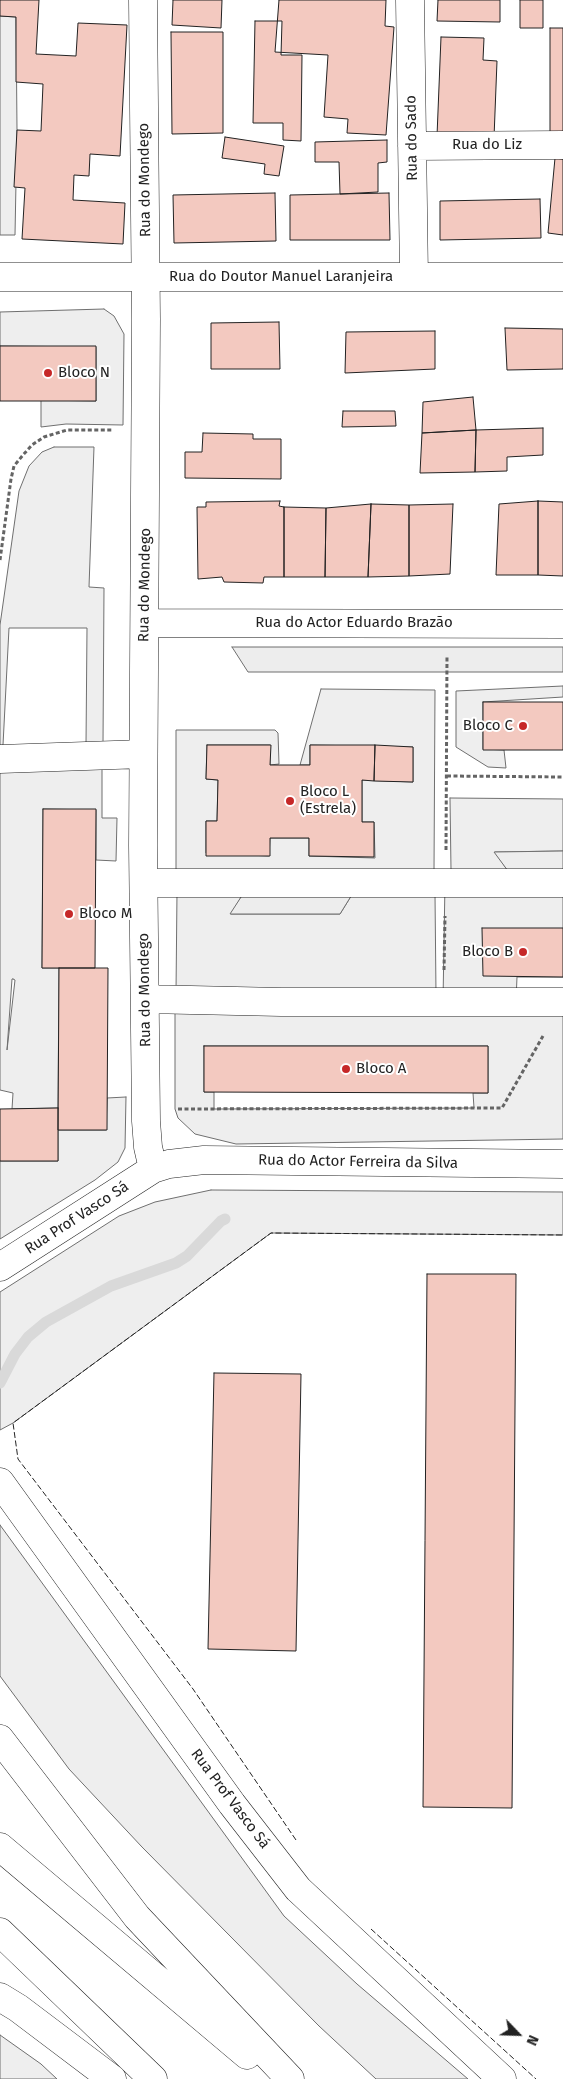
<!DOCTYPE html>
<html>
<head>
<meta charset="utf-8">
<style>
	body { margin:0 }
	#map { position:relative; width:563px; height:2079px; overflow:hidden; background:#fff; font-family:"Fira Sans",sans-serif }
	canvas { display:block }
	.north { position:absolute; left:493px; top:2009px; width:50px; height:50px; -webkit-text-stroke:4px #fff; paint-order:stroke; rotate:114deg; font-size:14px; font-weight:700; line-height:20px; text-align:center; color:#222 }
	.north::after { content:''; display:block; margin:auto; width:18px; height:22px; background:#222; clip-path:polygon(50% 0,100% 100%,50% 72%,0 100%) }
</style>
</head>
<body>
<div id="map">
<canvas width="563" height="2079"></canvas>
<div class="north">N</div>
</div>
<script>
const c = document.querySelector('canvas').getContext('2d');
c.lineJoin = 'round';
function paint(path, color) {
  c.fillStyle = color;
  c.fill(path, 'evenodd');
}
function toPath(rows) {
  const path = new Path2D();
  for (const r of rows) {
    path.moveTo(r[0], r[1]);
    for (let i = 2; i < r.length; i += 2) path.lineTo(r[i], r[i + 1]);
  }
  return path;
}
function strokePath(path, color, width, dash) {
  c.strokeStyle = color;
  c.lineWidth = width;
  c.lineCap = dash ? 'butt' : 'round';
  c.setLineDash(dash || []);
  c.stroke(path);
}
function drawText(font, color, halo, rows, align = 'center') {
  c.font = font + ' "Fira Sans",sans-serif';
  c.lineWidth = 4;
  c.setLineDash([]);
  c.textBaseline = 'middle';
  c.strokeStyle = halo;
  c.fillStyle = color;
  for (const [text, x, y, turn = 0] of rows) {
    c.save();
    c.translate(x, y);
    c.rotate((+turn || 0) * Math.PI / 180);
    c.textAlign = isNaN(turn) ? turn : align;
    if (halo) c.strokeText(text, 0, 0);
    c.fillText(text, 0, 0);
    c.restore();
  }
}
const green = toPath([
	[0,16,16,17,17,130,15,235,0,235,0,16],
	[104,309,114,316,124,334,123,425,66,424,41,427,41,400,96,401,96,347,0,346,0,312,104,309],
	[54,447,94,447,89,587,104,588,103,744,86,744,87,628,9,628,3,745,0,746,0,625,19,491,29,466,42,452,54,447],
	[563,686,563,697,483,702,483,749,504,750,506,768,488,767,456,747,456,691,563,686],
	[321,689,435,690,434,872,176,872,176,730,275,730,278,733,279,764,270,765,270,745,207,745,206,779,218,780,217,821,206,821,206,853,269,856,270,838,309,838,309,856,375,858,374,822,362,822,362,780,413,782,413,747,310,745,310,765,300,765,321,689],
	[102,766,102,818,117,818,116,861,96,860,96,810,43,809,42,968,59,968,58,1108,12,1109,13,1093,0,1090,0,768,102,766],
	[13,979,15,980,7,1050,12,979,13,979],
	[450,798,563,799,563,851,495,852,508,871,451,870,450,798],
	[445,883,563,883,563,977,517,977,516,1001,563,1002,563,1139,236,1144,195,1134,178,1118,175,1109,175,998,443,1001,445,883],
	[204,1046,488,1046,488,1093,473,1093,474,1108,214,1109,214,1092,204,1092,204,1046],
	[177,892,243,894,231,914,340,914,353,893,435,894,436,994,176,992,177,892],
	[126,1097,125,1148,118,1162,95,1180,0,1239,0,1161,58,1161,58,1130,106,1130,107,1098,126,1097],
	[211,1190,563,1192,563,1235,271,1233,13,1423,0,1430,0,1292,119,1216,155,1202,211,1190],
	[0,1525,284,1916,357,1984,468,2079,376,2079,319,2026,142,1847,69,1769,0,1676,0,1525],
	[0,2035,41,2064,57,2079,0,2079,0,2035]
]);
const parking = toPath([
	[232,647,563,647,563,672,248,672,232,647],
	[563,851,563,870,508,871,494,852,563,851],
	[353,893,340,914,230,914,243,894,353,893]
]);
const stream = toPath([
	[0,1383,15,1354,28,1337,46,1322,111,1286,176,1263,187,1256,221,1221,225,1219]
]);
const building = toPath([
	[0,0,39,0,36,54,76,56,78,23,127,25,120,156,90,154,89,176,74,175,73,200,125,203,123,244,22,239,25,188,14,187,17,130,41,131,43,84,16,82,16,17,0,16,0,0],
	[173,0,222,0,221,28,172,25,173,0],
	[279,0,386,0,385,26,394,27,386,135,347,133,348,119,324,117,328,55,275,52,279,0],
	[438,0,500,0,500,22,437,21,438,0],
	[520,0,543,0,543,28,520,28,520,0],
	[255,21,282,21,281,55,302,55,301,141,283,140,283,123,253,123,255,21],
	[550,28,563,28,563,138,550,138,550,28],
	[171,32,223,32,223,133,172,134,171,32],
	[441,37,484,38,483,60,497,61,494,138,437,136,441,37],
	[225,137,284,146,279,176,264,174,265,164,222,158,225,137],
	[387,140,387,162,378,163,378,192,340,194,339,162,315,162,315,142,387,140],
	[555,158,563,159,563,235,548,233,555,158],
	[275,193,276,241,174,243,173,195,275,193],
	[389,193,390,240,290,240,290,195,389,193],
	[540,199,541,238,440,240,440,201,540,199],
	[279,322,280,369,211,369,211,323,279,322],
	[505,328,563,329,563,369,507,370,505,328],
	[435,331,435,369,345,373,346,332,435,331],
	[0,346,96,346,96,401,0,401,0,346],
	[473,397,476,430,422,433,423,402,473,397],
	[343,411,395,411,396,426,342,427,343,411],
	[543,428,543,455,507,457,507,471,475,472,476,430,543,428],
	[476,430,475,472,420,473,422,433,476,430],
	[203,433,253,434,253,439,281,439,281,479,185,478,185,452,202,452,203,433],
	[280,501,279,506,284,507,284,577,264,577,263,583,224,582,222,577,198,579,197,507,206,507,206,502,280,501],
	[538,501,538,575,496,575,499,504,538,501],
	[538,501,563,502,563,576,538,575,538,501],
	[371,504,368,577,325,577,326,508,371,504],
	[371,504,409,505,409,576,368,577,371,504],
	[453,504,450,574,409,576,409,505,453,504],
	[284,507,326,508,325,577,284,577,284,507],
	[483,702,563,702,563,750,483,750,483,702],
	[207,745,271,745,270,765,310,765,310,745,375,745,374,781,362,780,362,822,374,822,374,857,309,856,309,838,270,838,270,856,206,856,206,821,217,821,218,780,206,779,207,745],
	[375,745,413,747,413,782,374,781,375,745],
	[43,809,96,809,95,968,42,968,43,809],
	[482,928,563,928,563,977,483,976,482,928],
	[59,968,108,968,107,1130,58,1130,59,968],
	[204,1046,488,1046,488,1093,204,1092,204,1046],
	[58,1108,58,1161,0,1161,0,1109,58,1108],
	[427,1274,516,1274,512,1808,423,1807,427,1274],
	[214,1373,301,1374,296,1651,208,1649,214,1373]
]);
const path = toPath([
	[0,560,11,479,14,466,23,455,32,445,44,437,67,430,113,430],
	[447,776,563,777],
	[446,850,447,656],
	[444,970,445,916],
	[178,1109,502,1108,543,1036]
]);
const minor = toPath([
	[143,0,146,319,143,845,146,1121,148,1147,153,1169],
	[410,0,414,277],
	[412,146,563,145],
	[0,277,563,277],
	[145,623,563,624],
	[0,759,143,754],
	[144,883,563,883],
	[146,999,281,1002,563,1002],
	[0,1267,153,1169,169,1164,204,1160,563,1164],
	[0,1482,232,1804,298,1889,502,2079]
]);
const highway = toPath([
	[0,1739,137,1917,290,2079],
	[0,1847,247,2055],
	[0,1932,153,2079],
	[0,1997,18,2008,112,2079]
]);
const fence = toPath([
	[296,1840,193,1689,18,1459,13,1423,271,1233,563,1235],
	[371,1929,536,2079]
]);
const markers = [
	[48,373,5,"#c62828"],
	[523,726,5,"#c62828"],
	[290,801,5,"#c62828"],
	[69,914,5,"#c62828"],
	[523,952,5,"#c62828"],
	[346,1069,5,"#c62828"]
];
const streetNames = [
	["Rua do Sado",412,138,-91],
	["Rua do Liz",487,145],
	["Rua do Mondego",145,180,-91],
	["Rua do Doutor Manuel Laranjeira",281,277],
	["Rua do Mondego",145,585,-89],
	["Rua do Actor Eduardo Brazão",354,623],
	["Rua do Mondego",145,990,-91],
	["Rua do Actor Ferreira da Silva",358,1162,1],
	["Rua Prof Vasco Sá",77,1218,-33],
	["Rua Prof Vasco Sá",230,1799,53]
];
const poiNames = [
	["Bloco N",58,373],
	["Bloco C",513,726,"right"],
	["Bloco L",300,792],
	["(Estrela)",300,809],
	["Bloco M",79,914],
	["Bloco B",513,952,"right"],
	["Bloco A",356,1069]
];
paint(green, '#eee');
strokePath(green, '#6f6f6f', 1);
paint(parking, '#ededed');
strokePath(parking, '#6f6f6f', 1);
strokePath(stream, '#d9d9d9', 11);
paint(building, '#f3c9c0');
strokePath(building, '#222', 1);
strokePath(minor, '#222', 29);
strokePath(highway, '#222', 29);
strokePath(path, '#646464', 3, [4, 2.5]);
strokePath(minor, '#fff', 28);
strokePath(highway, '#fff', 28);
strokePath(fence, '#222', 1, [6, 2.5]);
for (const [x, y, r, color] of markers) {
  const dot = new Path2D();
  dot.arc(x, y, r, 0, 2 * Math.PI);
  c.fillStyle = color;
  c.fill(dot);
  strokePath(dot, '#fff', 2);
}
drawText('15px', '#222', '#fff', streetNames);
drawText('15px', '#222', '#fff', poiNames, 'left');
</script>
</body>
</html>
